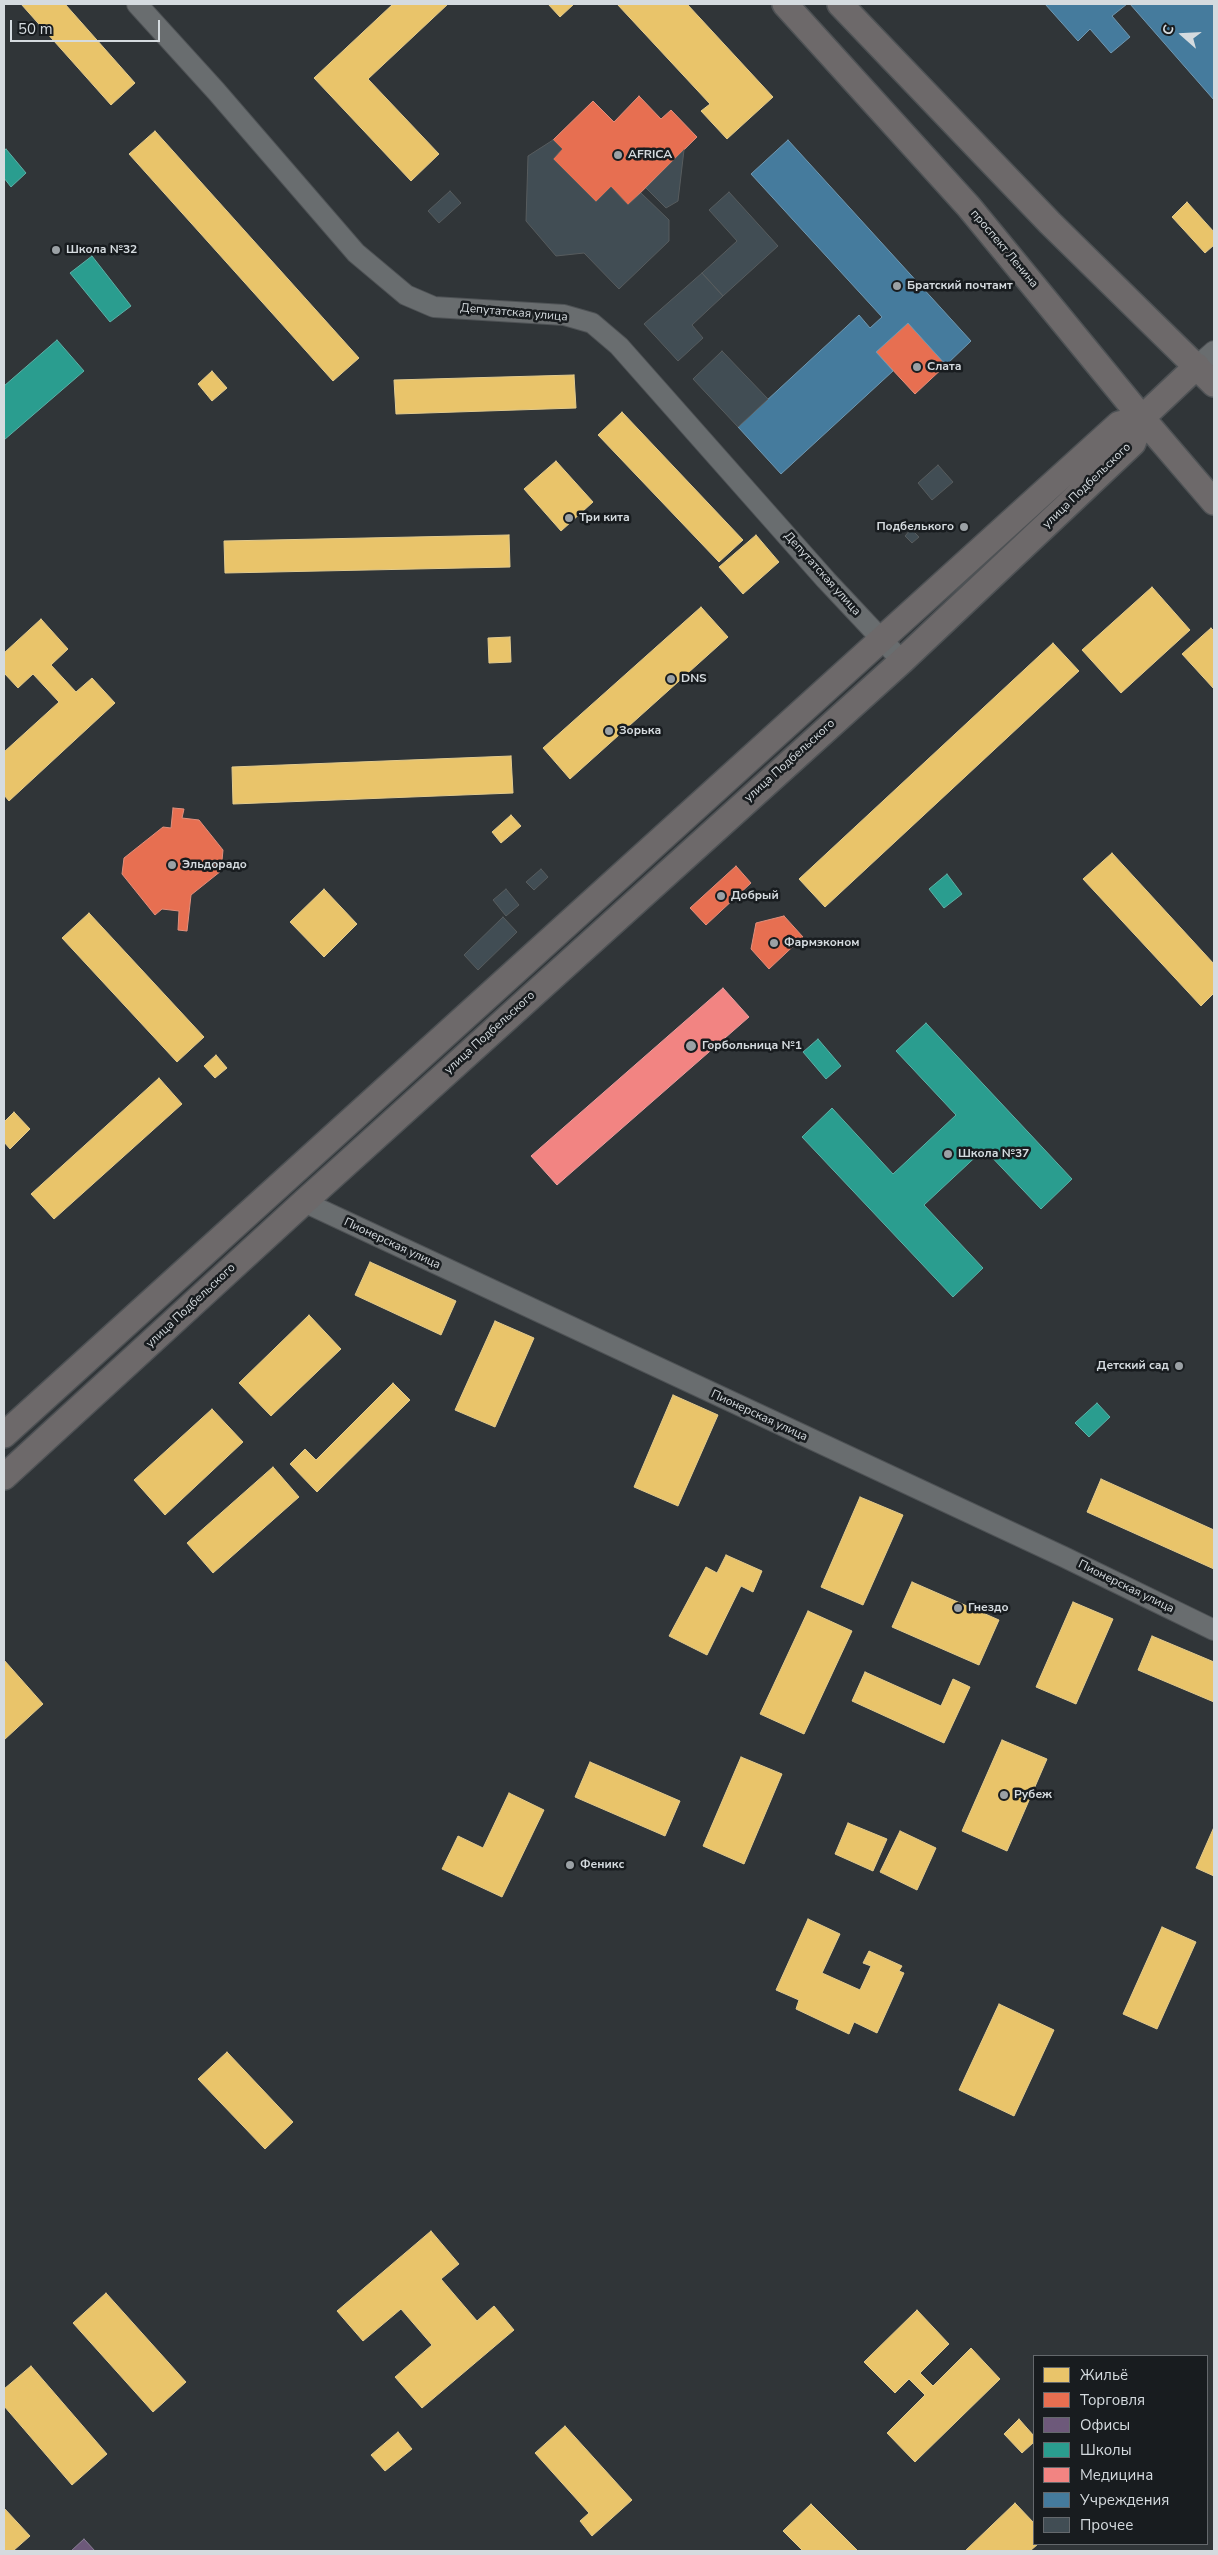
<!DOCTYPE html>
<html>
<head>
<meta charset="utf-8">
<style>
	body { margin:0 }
	#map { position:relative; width:1218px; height:2555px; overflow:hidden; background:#303538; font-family:"Nunito Sans",sans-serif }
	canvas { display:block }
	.frame { position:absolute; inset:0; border:5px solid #d5dbdf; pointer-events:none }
	.legend { position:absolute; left:1033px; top:2355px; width:175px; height:190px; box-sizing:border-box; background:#181c1f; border:1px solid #64686c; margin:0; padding:6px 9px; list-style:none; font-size:15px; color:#d5dbdf }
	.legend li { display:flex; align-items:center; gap:10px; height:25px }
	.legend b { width:25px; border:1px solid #64686c }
	.north { position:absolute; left:1158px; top:10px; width:50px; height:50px; -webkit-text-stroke:4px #181c1f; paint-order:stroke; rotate:289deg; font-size:14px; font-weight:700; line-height:20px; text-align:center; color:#d5dbdf }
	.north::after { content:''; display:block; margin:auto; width:18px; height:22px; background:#d5dbdf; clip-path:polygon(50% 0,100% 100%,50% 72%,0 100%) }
	.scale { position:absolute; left:10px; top:20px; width:150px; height:22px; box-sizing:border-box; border:2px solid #d5dbdf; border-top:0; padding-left:6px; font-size:15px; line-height:18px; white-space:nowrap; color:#d5dbdf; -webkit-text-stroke:4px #181c1f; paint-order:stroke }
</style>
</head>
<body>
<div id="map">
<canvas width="1218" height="2555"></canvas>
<div class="frame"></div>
<ul class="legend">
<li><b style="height:14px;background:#e9c46a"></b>Жильё</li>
<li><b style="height:14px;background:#e76f51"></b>Торговля</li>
<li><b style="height:14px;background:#6d597a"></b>Офисы</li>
<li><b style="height:14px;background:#2a9d8f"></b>Школы</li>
<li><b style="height:14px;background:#f28482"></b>Медицина</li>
<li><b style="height:14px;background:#457b9d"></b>Учреждения</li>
<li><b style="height:14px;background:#414d54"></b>Прочее</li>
</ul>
<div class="north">С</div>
<div class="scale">50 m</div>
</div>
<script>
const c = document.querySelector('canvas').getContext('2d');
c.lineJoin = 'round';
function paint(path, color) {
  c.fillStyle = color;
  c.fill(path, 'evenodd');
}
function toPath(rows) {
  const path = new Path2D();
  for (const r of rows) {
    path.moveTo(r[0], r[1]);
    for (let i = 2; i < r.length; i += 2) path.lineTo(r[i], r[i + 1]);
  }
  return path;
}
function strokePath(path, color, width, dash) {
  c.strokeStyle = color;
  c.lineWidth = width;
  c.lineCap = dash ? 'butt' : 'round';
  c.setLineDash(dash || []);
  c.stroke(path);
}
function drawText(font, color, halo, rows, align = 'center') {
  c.font = font + ' "Nunito Sans",sans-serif';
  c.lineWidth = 5;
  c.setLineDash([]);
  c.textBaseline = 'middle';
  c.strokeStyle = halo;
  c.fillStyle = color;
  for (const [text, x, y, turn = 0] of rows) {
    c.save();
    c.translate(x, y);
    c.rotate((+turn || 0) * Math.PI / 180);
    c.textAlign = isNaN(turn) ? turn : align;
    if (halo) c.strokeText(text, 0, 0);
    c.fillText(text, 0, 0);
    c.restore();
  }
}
const homes = toPath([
	[21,4,65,4,135,83,111,105,21,4],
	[393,4,448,4,368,79,439,154,411,181,314,78,393,4],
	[548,4,574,4,560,17,548,4],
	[617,4,687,4,773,97,727,139,701,111,710,104,617,4],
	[155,131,359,358,333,381,129,154,155,131],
	[1187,202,1214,232,1214,245,1205,253,1172,217,1187,202],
	[212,371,227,388,212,401,198,384,212,371],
	[574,375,576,408,396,414,394,380,574,375],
	[622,412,743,540,719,562,598,435,622,412],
	[556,461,593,502,561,531,524,489,556,461],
	[509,535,510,567,225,573,224,541,509,535],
	[756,535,779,562,743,594,719,567,756,535],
	[1152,587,1190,630,1121,693,1082,650,1152,587],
	[701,607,728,637,570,779,543,748,701,607],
	[41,619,68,649,51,665,76,692,92,678,115,703,9,801,4,795,4,752,59,702,33,674,18,688,4,673,4,653,41,619],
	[1211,628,1214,631,1214,689,1182,654,1211,628],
	[510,637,511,662,489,663,488,638,510,637],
	[1053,643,1079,671,825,907,799,879,1053,643],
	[511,756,513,793,233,804,232,767,511,756],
	[511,815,521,826,501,843,492,832,511,815],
	[1112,853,1214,964,1214,993,1201,1006,1083,879,1112,853],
	[324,889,357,924,324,957,290,922,324,889],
	[89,913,204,1037,177,1062,62,938,89,913],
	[216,1055,227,1068,215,1078,204,1066,216,1055],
	[159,1078,182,1104,54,1219,31,1194,159,1078],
	[14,1112,30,1129,10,1149,4,1142,4,1122,14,1112],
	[370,1262,456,1301,441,1335,355,1295,370,1262],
	[309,1315,341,1349,271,1416,239,1383,309,1315],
	[495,1321,534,1338,495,1427,455,1410,495,1321],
	[393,1383,410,1400,317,1492,290,1464,305,1449,316,1460,393,1383],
	[673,1395,718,1415,678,1506,634,1487,673,1395],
	[212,1409,243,1442,165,1515,134,1480,212,1409],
	[273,1467,299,1497,213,1573,187,1543,273,1467],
	[1101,1479,1214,1530,1214,1569,1087,1512,1101,1479],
	[860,1497,903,1515,863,1605,821,1587,860,1497],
	[726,1555,762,1571,753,1592,741,1586,707,1655,669,1636,706,1567,717,1573,726,1555],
	[912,1582,999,1620,979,1665,892,1627,912,1582],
	[1073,1602,1113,1619,1076,1704,1036,1687,1073,1602],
	[808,1611,852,1631,804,1734,760,1714,808,1611],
	[1152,1636,1214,1662,1214,1702,1138,1670,1152,1636],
	[4,1660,43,1704,4,1740,4,1660],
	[865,1672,941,1706,953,1679,970,1687,944,1743,852,1701,865,1672],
	[1002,1740,1047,1759,1007,1851,962,1831,1002,1740],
	[741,1757,782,1774,744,1864,703,1846,741,1757],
	[590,1762,680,1801,665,1836,575,1797,590,1762],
	[509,1793,544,1810,502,1897,442,1869,458,1836,483,1848,509,1793],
	[848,1823,887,1839,873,1871,835,1854,848,1823],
	[1214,1827,1214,1876,1196,1868,1214,1827],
	[900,1831,936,1848,917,1890,880,1872,900,1831],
	[808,1919,840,1934,822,1973,860,1990,871,1966,863,1963,869,1951,902,1966,899,1971,904,1973,877,2033,854,2022,849,2034,796,2009,799,2000,776,1990,808,1919],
	[1162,1927,1196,1942,1157,2029,1123,2014,1162,1927],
	[999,2004,1054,2030,1014,2116,959,2090,999,2004],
	[227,2052,293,2122,265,2149,198,2079,227,2052],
	[431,2231,459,2264,441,2279,477,2321,494,2306,514,2330,422,2408,395,2377,432,2345,401,2309,363,2341,337,2311,431,2231],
	[106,2293,186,2382,153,2412,73,2323,106,2293],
	[917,2310,949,2344,920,2373,933,2386,971,2348,1000,2379,915,2462,887,2433,925,2395,909,2379,895,2393,864,2362,917,2310],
	[31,2366,107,2454,72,2485,4,2406,4,2389,31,2366],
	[1019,2419,1034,2436,1034,2442,1022,2453,1004,2434,1019,2419],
	[565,2426,632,2500,592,2536,580,2521,589,2513,535,2453,565,2426],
	[398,2432,412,2449,385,2471,371,2455,398,2432],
	[1015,2503,1034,2523,1034,2544,1038,2544,1030,2551,965,2551,1015,2503],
	[811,2504,858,2551,803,2551,783,2531,811,2504],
	[4,2508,30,2536,13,2551,4,2551,4,2508]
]);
const shops = toPath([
	[639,96,661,119,671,110,697,137,628,205,611,187,596,202,553,159,562,149,553,140,593,101,614,122,639,96],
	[908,323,946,365,915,394,876,352,908,323],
	[173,808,184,809,182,818,199,820,223,850,221,871,191,895,187,931,178,930,179,911,162,909,155,915,122,874,124,858,163,827,171,828,173,808],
	[736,866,751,883,706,925,690,908,736,866],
	[784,916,803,937,769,969,751,949,756,923,784,916]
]);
const offices = toPath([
	[84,2539,95,2551,71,2551,84,2539]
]);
const schools = toPath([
	[6,149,26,173,11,187,4,178,4,151,6,149],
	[92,256,131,306,110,322,70,273,92,256],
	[57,340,84,371,4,440,4,386,57,340],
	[947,874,962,894,944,908,929,889,947,874],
	[926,1023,1072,1179,1041,1209,984,1149,924,1205,983,1268,953,1297,802,1137,832,1108,893,1174,956,1115,896,1051,926,1023],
	[818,1039,841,1066,826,1079,803,1052,818,1039],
	[1097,1403,1110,1417,1089,1437,1075,1423,1097,1403]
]);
const health = toPath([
	[723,988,749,1017,557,1185,531,1156,723,988]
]);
const public = toPath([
	[1045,4,1127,4,1112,16,1130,37,1111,53,1090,29,1078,41,1045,4],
	[1130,4,1214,4,1214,100,1130,4],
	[788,140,971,341,946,365,908,323,876,352,893,371,781,474,738,427,859,315,870,328,882,317,751,174,788,140]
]);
const building = toPath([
	[553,140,562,149,553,159,596,202,611,187,628,205,641,193,669,220,669,241,619,289,584,253,556,256,526,221,528,156,553,140],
	[684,150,678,201,666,208,646,188,684,150],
	[450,191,461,203,439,223,428,211,450,191],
	[729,192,778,246,723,296,702,273,737,241,709,210,729,192],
	[702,273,723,296,692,325,703,338,678,361,644,324,702,273],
	[722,351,768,399,738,427,693,379,722,351],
	[938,465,953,482,932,500,918,483,938,465],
	[911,529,919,537,912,543,905,536,911,529],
	[541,869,548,877,534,890,526,882,541,869],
	[506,889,519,905,506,916,493,900,506,889],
	[503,917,517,932,478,970,464,955,503,917]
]);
const minor = toPath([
	[137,4,216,91,356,253,406,295,434,307,564,315,592,323,619,346,826,580,902,661],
	[1197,366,1214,351],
	[304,1202,1064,1557,1214,1630]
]);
const major = toPath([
	[785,4,969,207,1142,418,1214,502],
	[840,4,1050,223,1214,384],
	[4,1435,1119,424,1142,418],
	[4,1477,304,1202,902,661,1133,443,1142,418,1197,366]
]);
const markers = [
	[618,155,5,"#9ba1a5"],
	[56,250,5,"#9ba1a5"],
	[897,286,5,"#9ba1a5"],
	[917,367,5,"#9ba1a5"],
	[569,518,5,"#9ba1a5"],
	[964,527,5,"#9ba1a5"],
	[671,679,5,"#9ba1a5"],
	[609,731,5,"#9ba1a5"],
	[172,865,5,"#9ba1a5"],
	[721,896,5,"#9ba1a5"],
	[774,943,5,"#9ba1a5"],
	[691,1046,6,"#9ba1a5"],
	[948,1154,5,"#9ba1a5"],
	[1179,1366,5,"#9ba1a5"],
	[958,1608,5,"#9ba1a5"],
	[1004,1795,5,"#9ba1a5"],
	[570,1865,5,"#9ba1a5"]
];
const poiNames = [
	["AFRICA",628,155],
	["Школа №32",66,250],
	["Братский почтамт",907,286],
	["Слата",927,367],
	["Три кита",579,518],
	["Подбелького",954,527,"right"],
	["DNS",681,679],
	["Зорька",619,731],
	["Эльдорадо",182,865],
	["Добрый",731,896],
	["Фармэконом",784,943],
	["Горбольница №1",702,1046],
	["Школа №37",958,1154],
	["Детский сад",1169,1366,"right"],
	["Гнездо",968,1608],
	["Рубеж",1014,1795],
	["Феникс",580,1865]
];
const streetNames = [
	["проспект Ленина",1004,249,50],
	["Депутатская улица",514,313,5],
	["улица Подбельского",1087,486,-44],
	["Депутатская улица",822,574,48],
	["улица Подбельского",790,761,-42],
	["улица Подбельского",490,1033,-42],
	["Пионерская улица",392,1244,25],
	["улица Подбельского",191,1306,-43],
	["Пионерская улица",759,1416,25],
	["Пионерская улица",1126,1587,26]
];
paint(homes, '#e9c46a');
strokePath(homes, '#e3cb8d', 1);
paint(shops, '#e76f51');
strokePath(shops, '#e28f7c', 1);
paint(offices, '#6d597a');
strokePath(offices, '#8c8098', 1);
paint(schools, '#2a9d8f');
strokePath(schools, '#5db0a7', 1);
paint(health, '#f28482');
strokePath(health, '#e99e9e', 1);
paint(public, '#457b9d');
strokePath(public, '#7098b1', 1);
paint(building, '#414d54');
strokePath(building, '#575c5e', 1);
strokePath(minor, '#4e5255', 22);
strokePath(major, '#4e5255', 28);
strokePath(minor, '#696d6f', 20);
strokePath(major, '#6d696a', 25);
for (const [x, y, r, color] of markers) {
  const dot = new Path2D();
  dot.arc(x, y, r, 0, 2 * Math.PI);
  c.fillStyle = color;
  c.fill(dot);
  strokePath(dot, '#181c1f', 2);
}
drawText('bold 12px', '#d5dbdf', '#181c1f', poiNames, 'left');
drawText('12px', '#d5dbdf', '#181c1f', streetNames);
</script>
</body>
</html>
